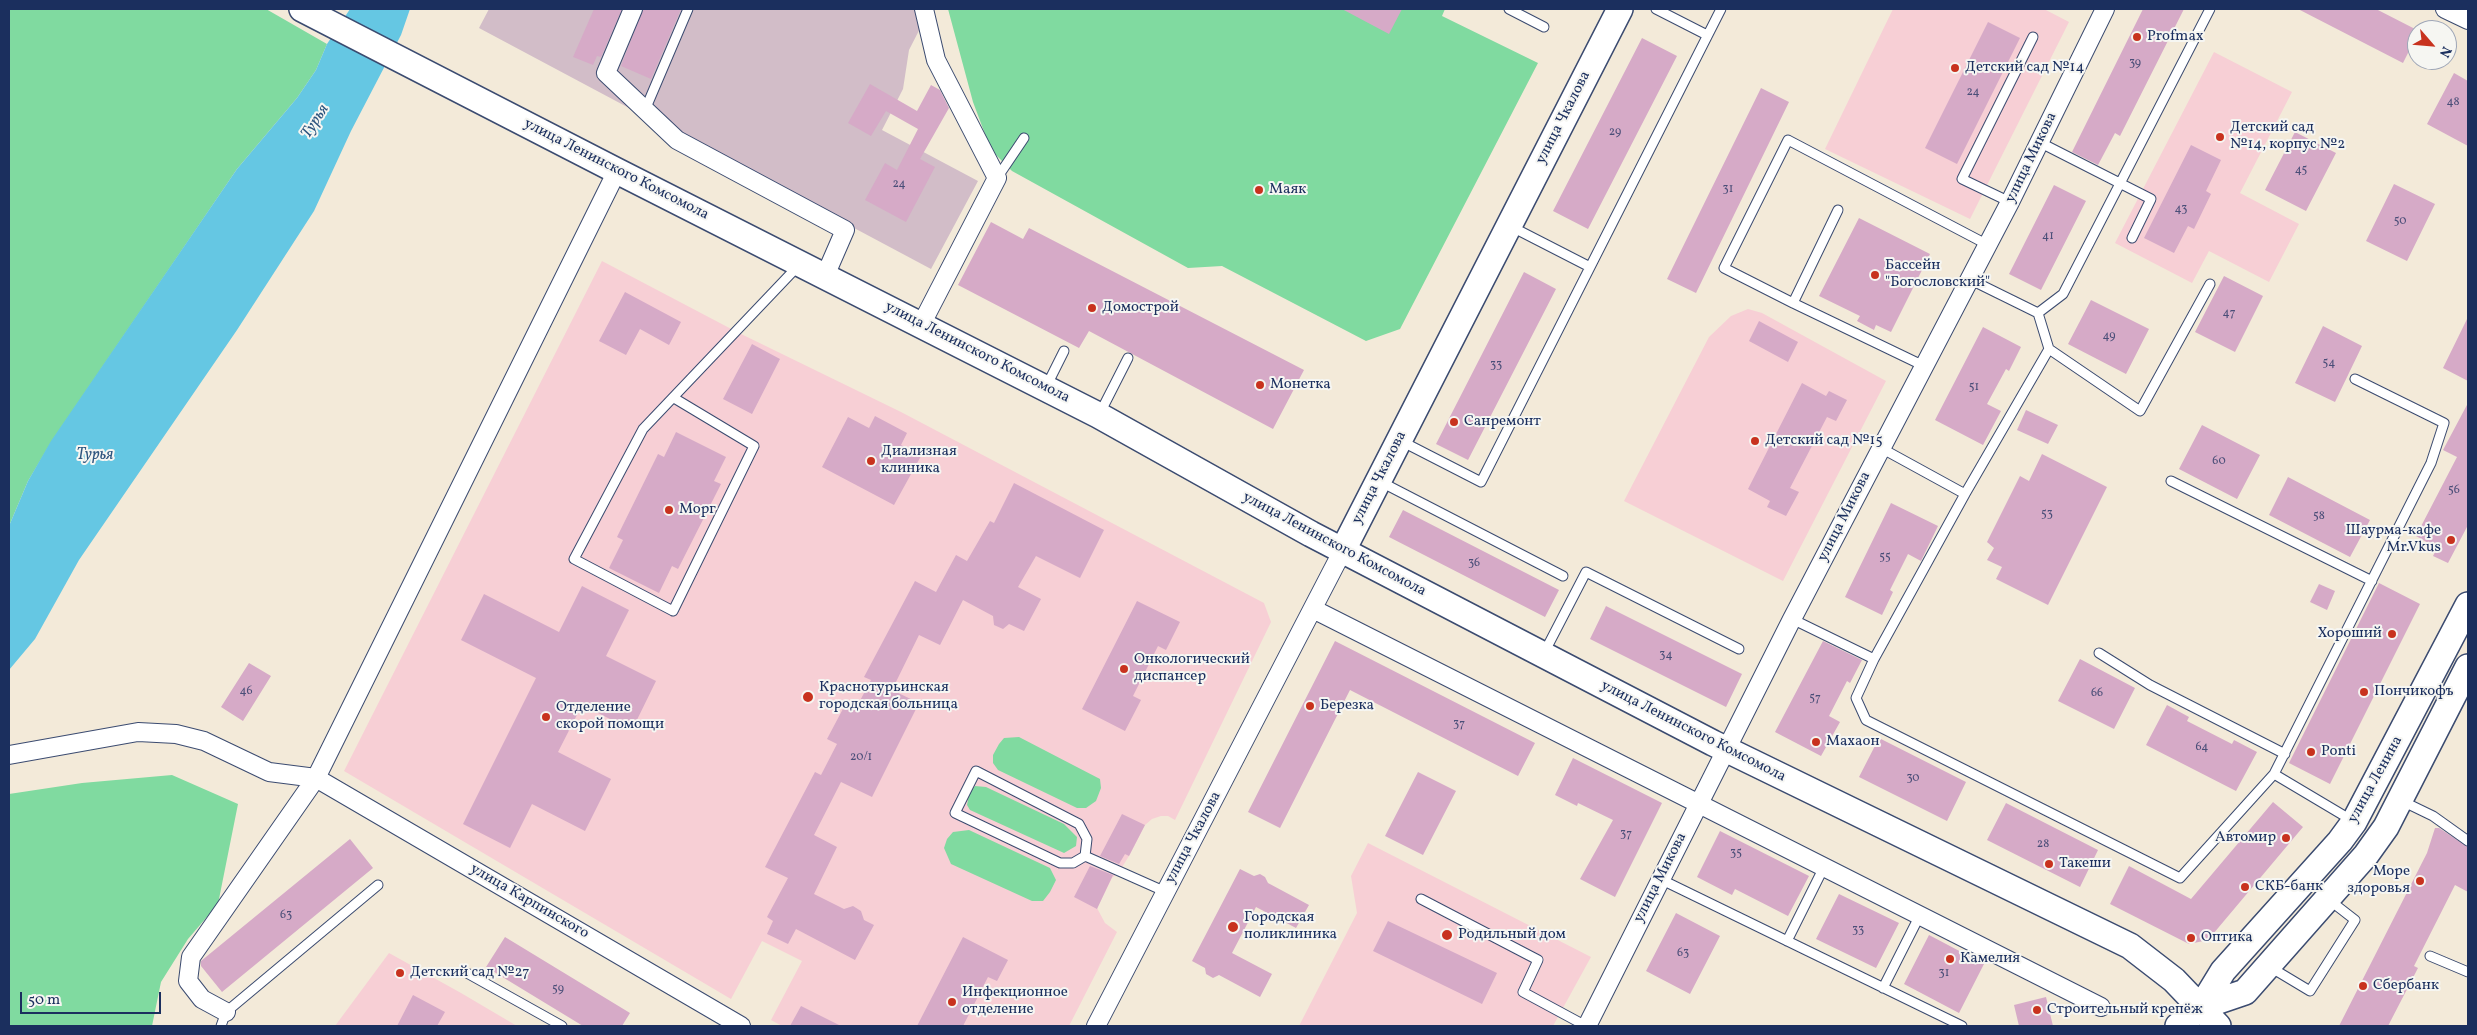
<!DOCTYPE html>
<html>
<head>
<meta charset="utf-8">
<style>
	body { margin:0 }
	#map { position:relative; width:2477px; height:1035px; overflow:hidden; background:#f3ead9; font-family:Vollkorn,serif }
	canvas { display:block }
	.frame { position:absolute; inset:0; border:10px solid #1b2f5e; pointer-events:none }
	.north { position:absolute; left:2407px; top:20px; width:50px; height:50px; box-sizing:border-box; background:#f6f6f2; border:1px solid #9ea6b7; border-radius:50%; rotate:117deg; font-size:14px; font-weight:700; line-height:20px; text-align:center; color:#1b2f5e }
	.north::after { content:''; display:block; margin:auto; width:18px; height:22px; background:#c8321e; clip-path:polygon(50% 0,100% 100%,50% 72%,0 100%) }
	.scale { position:absolute; left:20px; top:992px; width:141px; height:22px; box-sizing:border-box; border:2px solid #1b2f5e; border-top:0; padding-left:6px; font-size:15px; line-height:18px; white-space:nowrap; color:#1b2f5e; -webkit-text-stroke:4px #f6f6f2; paint-order:stroke }
</style>
</head>
<body>
<div id="map">
<canvas width="2477" height="1035"></canvas>
<div class="frame"></div>
<div class="north">N</div>
<div class="scale">50 m</div>
</div>
<script>
const c = document.querySelector('canvas').getContext('2d');
c.lineJoin = 'round';
function paint(path, color) {
  c.fillStyle = color;
  c.fill(path, 'evenodd');
}
function toPath(rows) {
  const path = new Path2D();
  for (const r of rows) {
    path.moveTo(r[0], r[1]);
    for (let i = 2; i < r.length; i += 2) path.lineTo(r[i], r[i + 1]);
  }
  return path;
}
function strokePath(path, color, width, dash) {
  c.strokeStyle = color;
  c.lineWidth = width;
  c.lineCap = dash ? 'butt' : 'round';
  c.setLineDash(dash || []);
  c.stroke(path);
}
function drawText(font, color, halo, rows, align = 'center') {
  c.font = font + ' Vollkorn,serif';
  c.lineWidth = 4;
  c.setLineDash([]);
  c.textBaseline = 'middle';
  c.strokeStyle = halo;
  c.fillStyle = color;
  for (const [text, x, y, turn = 0] of rows) {
    c.save();
    c.translate(x, y);
    c.rotate((+turn || 0) * Math.PI / 180);
    c.textAlign = isNaN(turn) ? turn : align;
    if (halo) c.strokeText(text, 0, 0);
    c.fillText(text, 0, 0);
    c.restore();
  }
}
const built = toPath([
	[1893,9,2044,9,2069,22,1970,219,1825,149],
	[2214,52,2292,92,2240,193,2299,224,2269,282,2209,251,2192,283,2115,243],
	[602,261,737,332,901,412,1264,603,1271,622,1175,820,1168,816,1161,816,1152,819,1145,825,1129,856,1119,872,1112,878,1097,908,1105,923,1117,932,1069,1026,782,1026,771,1020,802,961,762,941,731,999,344,771],
	[1748,309,1762,313,1886,381,1783,581,1624,501,1709,337,1731,316],
	[1368,843,1591,957,1553,1026,1299,1026,1357,913,1351,876],
	[389,953,461,993,517,1026,335,1026]
]);
const industrial = toPath([
	[489,9,930,9,909,50,903,89,882,130,978,181,931,269,479,28]
]);
const green = toPath([
	[9,9,266,9,327,44,316,70,297,98,237,169,52,441,28,481,9,526],
	[948,9,1445,9,1442,16,1538,63,1400,329,1366,341,1222,266,1188,268,1012,171,991,150,973,102],
	[1019,737,1100,779,1101,788,1096,801,1086,808,1077,808,998,770,993,763,993,755,999,744,1004,738],
	[172,775,238,804,218,904,188,939,161,982,152,1026,9,1026,9,794,82,783],
	[975,786,986,787,1064,824,1077,837,1076,846,1064,853,970,810,967,805,969,794],
	[969,830,1050,868,1056,880,1050,892,1043,901,1032,901,951,864,944,848,947,839,953,832]
]);
const water = toPath([
	[350,9,410,9,401,35,351,131,314,211,237,330,79,560,35,639,9,670,9,526,28,481,51,441,237,169,297,98,316,70,327,44]
]);
const building = toPath([
	[594,9,622,9,601,57,597,56,593,65,573,57],
	[643,9,681,9,651,79,621,66],
	[1342,9,1402,9,1389,34],
	[2143,9,2184,9,2120,136,2115,133,2098,165,2072,152],
	[2298,9,2376,9,2417,30,2417,35,2403,63],
	[1988,22,2020,38,1957,164,1925,148],
	[1642,38,1677,56,1588,229,1553,211],
	[2454,73,2468,81,2468,146,2427,124],
	[870,84,917,111,931,85,940,90,949,108,920,159,935,167,906,222,865,200,885,163,897,170,918,129,886,111,871,136,848,123],
	[1761,88,1789,102,1696,293,1667,279],
	[2295,132,2336,153,2306,211,2265,190],
	[2191,145,2221,160,2206,191,2211,194,2194,229,2188,226,2174,253,2144,238],
	[2394,184,2435,204,2407,261,2366,241],
	[2054,185,2086,201,2041,290,2009,274],
	[1859,218,1930,254,1891,332,1876,325,1874,330,1857,321,1860,316,1819,296],
	[991,222,1023,239,1029,228,1304,370,1273,429,1089,331,1079,348,958,285],
	[1524,272,1556,289,1468,460,1436,444],
	[2224,276,2263,296,2235,352,2195,332],
	[625,292,681,322,669,345,640,329,626,355,599,341],
	[2091,300,2149,329,2126,374,2068,344],
	[2468,317,2468,381,2443,368],
	[1759,321,1798,342,1788,362,1749,341],
	[2323,326,2362,346,2335,402,2295,383],
	[1983,327,2021,347,2009,371,2006,369,1987,404,2001,411,1983,445,1935,420],
	[752,344,780,359,752,414,723,399],
	[1802,383,1826,396,1829,391,1847,400,1836,421,1827,417,1790,488,1799,492,1786,516,1767,507,1770,501,1748,489],
	[2468,403,2468,525,2448,563,2433,556,2437,548,2416,536,2457,457,2443,450],
	[2026,410,2058,425,2048,444,2017,430],
	[875,416,907,433,901,445,921,456,894,505,822,467,848,417,869,428],
	[2202,425,2260,455,2237,499,2179,469],
	[676,432,726,457,714,481,721,484,678,569,672,566,659,593,609,568,623,540,617,537,658,454,664,457],
	[2042,454,2107,487,2048,605,1996,579,2002,567,1987,560,1994,548,1987,542,2020,476,2029,481],
	[2288,477,2370,520,2350,557,2269,515],
	[1014,483,1104,530,1080,578,1036,556,1018,587,1041,599,1024,631,1009,624,1003,629,994,625,993,616,963,600,940,645,919,635,892,690,919,703,872,797,841,782,814,835,837,847,814,894,844,909,853,906,861,911,864,920,874,925,855,960,796,929,788,944,767,934,773,921,767,917,788,878,765,867,815,772,821,775,837,744,827,739,845,705,855,710,871,680,864,677,915,581,936,592,956,555,967,561,990,521,994,523],
	[1891,503,1938,526,1921,561,1908,554,1890,590,1893,592,1882,615,1845,597],
	[1403,510,1559,590,1545,617,1389,537],
	[2379,583,2420,604,2330,784,2289,763],
	[2319,584,2335,591,2327,610,2310,602],
	[582,586,629,610,606,656,656,681,632,730,582,705,558,752,611,779,585,831,532,804,510,848,463,824,536,678,461,640,484,594,559,632],
	[1137,601,1180,622,1166,650,1158,646,1133,696,1141,700,1125,731,1082,709],
	[1606,606,1742,674,1726,707,1590,639],
	[1335,641,1535,743,1518,776,1350,690,1280,828,1248,812],
	[1823,641,1862,660,1850,683,1847,681,1829,716,1840,722,1821,756,1775,732],
	[2080,659,2135,688,2114,729,2058,701],
	[249,663,271,676,243,721,221,707],
	[2167,705,2189,717,2187,721,2232,744,2234,740,2257,752,2236,791,2146,745],
	[1879,738,1966,782,1947,821,1859,777],
	[1573,758,1662,803,1615,897,1580,879,1613,820,1578,803,1577,806,1555,795],
	[1418,772,1456,791,1423,855,1385,836],
	[2273,802,2303,827,2208,940,2189,944,2110,904,2129,866,2191,899],
	[2006,803,2098,850,2080,887,1987,840],
	[1122,814,1145,825,1129,856,1125,854,1119,864,1100,856],
	[2435,828,2439,828,2468,847,2468,892,2455,885,2414,966,2418,968,2388,1026,2339,1026,2427,853],
	[1720,831,1809,876,1788,916,1735,889,1732,895,1697,877],
	[350,839,373,868,222,992,201,966,201,961],
	[1090,866,1113,875,1097,909,1074,897],
	[1240,869,1254,876,1260,874,1265,877,1268,883,1309,905,1296,928,1256,907,1232,953,1272,974,1260,997,1219,975,1213,978,1206,974,1205,968,1192,961],
	[1839,894,1899,923,1876,968,1816,939],
	[1676,913,1720,936,1690,994,1646,971],
	[1388,921,1497,973,1482,1004,1373,951],
	[1929,935,1984,964,1959,1013,1904,984],
	[505,937,630,1013,622,1026,583,1026,486,967],
	[963,937,1008,960,997,981,988,977,963,1026,917,1026],
	[413,995,445,1012,437,1026,397,1026],
	[2046,997,2053,1026,2019,1026,2014,1005],
	[801,1006,841,1026,790,1026]
]);
const lane = toPath([
	[1509,9,1544,27],
	[1656,9,1707,35],
	[645,110,688,9],
	[2039,142,2151,199,2132,238],
	[997,178,1024,138],
	[2010,202,1962,179,2033,37],
	[1838,210,1793,303,1924,366],
	[1510,226,1590,267],
	[1971,280,2038,313,2049,349,2140,411,2210,284],
	[1793,303,1724,268,1788,140,1988,245],
	[2038,313,2063,294,2210,9],
	[1046,387,1064,351],
	[674,398,754,446,673,611,574,559,643,429,799,265],
	[1099,415,1128,358],
	[1401,441,1481,482,1721,9],
	[1881,448,1965,494,2049,349],
	[1379,481,1563,576],
	[2171,481,2372,581],
	[1792,619,1874,659,1856,698,1866,720,2180,878,2274,774,2431,463,2444,423,2355,379],
	[1544,653,1586,572,1739,649],
	[2099,653,2150,685,2285,754],
	[1874,659,1965,494],
	[2274,774,2353,821],
	[2402,801,2433,816,2468,841],
	[1085,856,1073,863,1060,863,955,813,976,771,1079,824,1087,839,1085,856,1166,892],
	[1660,879,1962,1026],
	[1421,899,1538,960,1523,992,1586,1026],
	[1787,941,1824,867],
	[2430,956,2468,972],
	[2270,967,2310,991,2355,920,2328,899],
	[467,973,562,1026],
	[1883,988,1920,915],
	[221,1026,226,1012,378,885]
]);
const street = toPath([
	[633,9,606,73,677,140,845,230,825,276],
	[2445,9,2468,20],
	[921,325,997,178,936,60,924,9],
	[1313,609,2101,1007],
	[9,755,138,732,176,734,204,741,269,772,316,778,741,1026],
	[226,1012,202,999,188,981,191,957,316,778,617,171],
	[1096,1026,1343,550],
	[1587,1026,1792,619,2010,202,2105,9]
]);
const secondary = toPath([
	[302,9,617,171,1098,415,1311,534,1713,743,2130,946,2174,980,2218,1026],
	[1343,550,1620,9],
	[2201,1007,2245,992,2366,855,2386,827,2468,667],
	[2178,1026,2201,1007,2223,971,2340,841,2354,822,2468,605]
]);
const markers = [
	[2137,37,5,"#c8321e"],
	[1955,68,5,"#c8321e"],
	[2220,137,5,"#c8321e"],
	[1259,190,5,"#c8321e"],
	[1875,275,5,"#c8321e"],
	[1092,308,5,"#c8321e"],
	[1260,385,5,"#c8321e"],
	[1454,422,5,"#c8321e"],
	[1755,441,5,"#c8321e"],
	[871,461,5,"#c8321e"],
	[669,510,5,"#c8321e"],
	[2451,540,5,"#c8321e"],
	[2392,634,5,"#c8321e"],
	[1124,669,5,"#c8321e"],
	[2364,692,5,"#c8321e"],
	[808,697,6,"#c8321e"],
	[1310,706,5,"#c8321e"],
	[546,717,5,"#c8321e"],
	[1816,742,5,"#c8321e"],
	[2311,752,5,"#c8321e"],
	[2286,838,5,"#c8321e"],
	[2049,864,5,"#c8321e"],
	[2420,881,5,"#c8321e"],
	[2245,887,5,"#c8321e"],
	[1233,927,6,"#c8321e"],
	[1447,935,6,"#c8321e"],
	[2191,938,5,"#c8321e"],
	[1950,959,5,"#c8321e"],
	[400,973,5,"#c8321e"],
	[2363,986,5,"#c8321e"],
	[952,1002,5,"#c8321e"],
	[2037,1010,5,"#c8321e"]
];
const numberNames = [
	["39",2135,64],
	["24",1973,93],
	["48",2453,103],
	["29",1615,133],
	["45",2301,171],
	["24",899,185],
	["31",1728,190],
	["43",2181,210],
	["50",2400,222],
	["41",2048,237],
	["47",2229,314],
	["49",2109,337],
	["54",2329,364],
	["33",1496,366],
	["51",1974,388],
	["60",2219,462],
	["56",2454,491],
	["53",2047,515],
	["58",2319,517],
	["55",1885,558],
	["36",1474,564],
	["34",1666,656],
	["46",246,692],
	["66",2097,694],
	["57",1815,699],
	["37",1459,725],
	["64",2202,748],
	["20/1",861,758],
	["30",1913,779],
	["37",1626,835],
	["28",2043,845],
	["35",1736,854],
	["63",286,916],
	["33",1858,931],
	["63",1683,954],
	["31",1944,974],
	["59",558,990]
];
const poiNames = [
	["Profmax",2147,37],
	["Детский сад №14",1965,68],
	["Детский сад",2230,128],
	["№14, корпус №2",2230,145],
	["Маяк",1269,190],
	["Бассейн",1885,266],
	["\"Богословский\"",1885,283],
	["Домострой",1102,308],
	["Монетка",1270,385],
	["Санремонт",1464,422],
	["Детский сад №15",1765,441],
	["Диализная",881,452],
	["клиника",881,469],
	["Морг",679,510],
	["Шаурма-кафе",2441,531,"right"],
	["Mr.Vkus",2441,548,"right"],
	["Хороший",2382,634,"right"],
	["Онкологический",1134,660],
	["диспансер",1134,677],
	["Краснотурьинская",819,688],
	["городская больница",819,705],
	["Пончикофъ",2374,692],
	["Березка",1320,706],
	["Отделение",556,708],
	["скорой помощи",556,725],
	["Махаон",1826,742],
	["Ponti",2321,752],
	["Автомир",2276,838,"right"],
	["Такеши",2059,864],
	["Море",2410,872,"right"],
	["здоровья",2410,889,"right"],
	["СКБ-банк",2255,887],
	["Городская",1244,918],
	["поликлиника",1244,935],
	["Родильный дом",1458,935],
	["Оптика",2201,938],
	["Камелия",1960,959],
	["Детский сад №27",410,973],
	["Сбербанк",2373,986],
	["Инфекционное",962,993],
	["отделение",962,1010],
	["Строительный крепёж",2047,1010]
];
const streetNames = [
	["улица Чкалова",1564,118,-63],
	["улица Микова",2032,158,-64],
	["улица Ленинского Комсомола",616,170,27],
	["улица Ленинского Комсомола",977,353,27],
	["улица Чкалова",1380,478,-63],
	["улица Микова",1845,517,-63],
	["улица Ленинского Комсомола",1334,545,28],
	["улица Ленинского Комсомола",1693,732,27],
	["улица Ленина",2376,780,-61],
	["улица Чкалова",1194,838,-62],
	["улица Микова",1661,878,-63],
	["улица Карпинского",529,902,30]
];
const waterNames = [
	["Турья",316,122,-57],
	["Турья",95,456]
];
paint(built, '#f7cfd5');
paint(industrial, '#d2bdc8');
paint(green, '#80daa0');
paint(water, '#65c7e3');
paint(building, '#d6aac7');
strokePath(lane, '#3b4b70', 11);
strokePath(street, '#3b4b70', 20);
strokePath(secondary, '#3b4b70', 28);
strokePath(lane, '#fff', 9);
strokePath(street, '#fff', 18);
strokePath(secondary, '#fff', 25);
for (const [x, y, r, color] of markers) {
  const dot = new Path2D();
  dot.arc(x, y, r, 0, 2 * Math.PI);
  c.fillStyle = color;
  c.fill(dot);
  strokePath(dot, '#f6f6f2', 2);
}
drawText('12px', '#4a4e78', null, numberNames);
drawText('15px', '#1b2f5e', '#f6f6f2', poiNames, 'left');
drawText('15px', '#1b2f5e', '#f6f6f2', streetNames);
drawText('italic 16px', '#2e557f', '#f6f6f2', waterNames);
</script>
</body>
</html>
